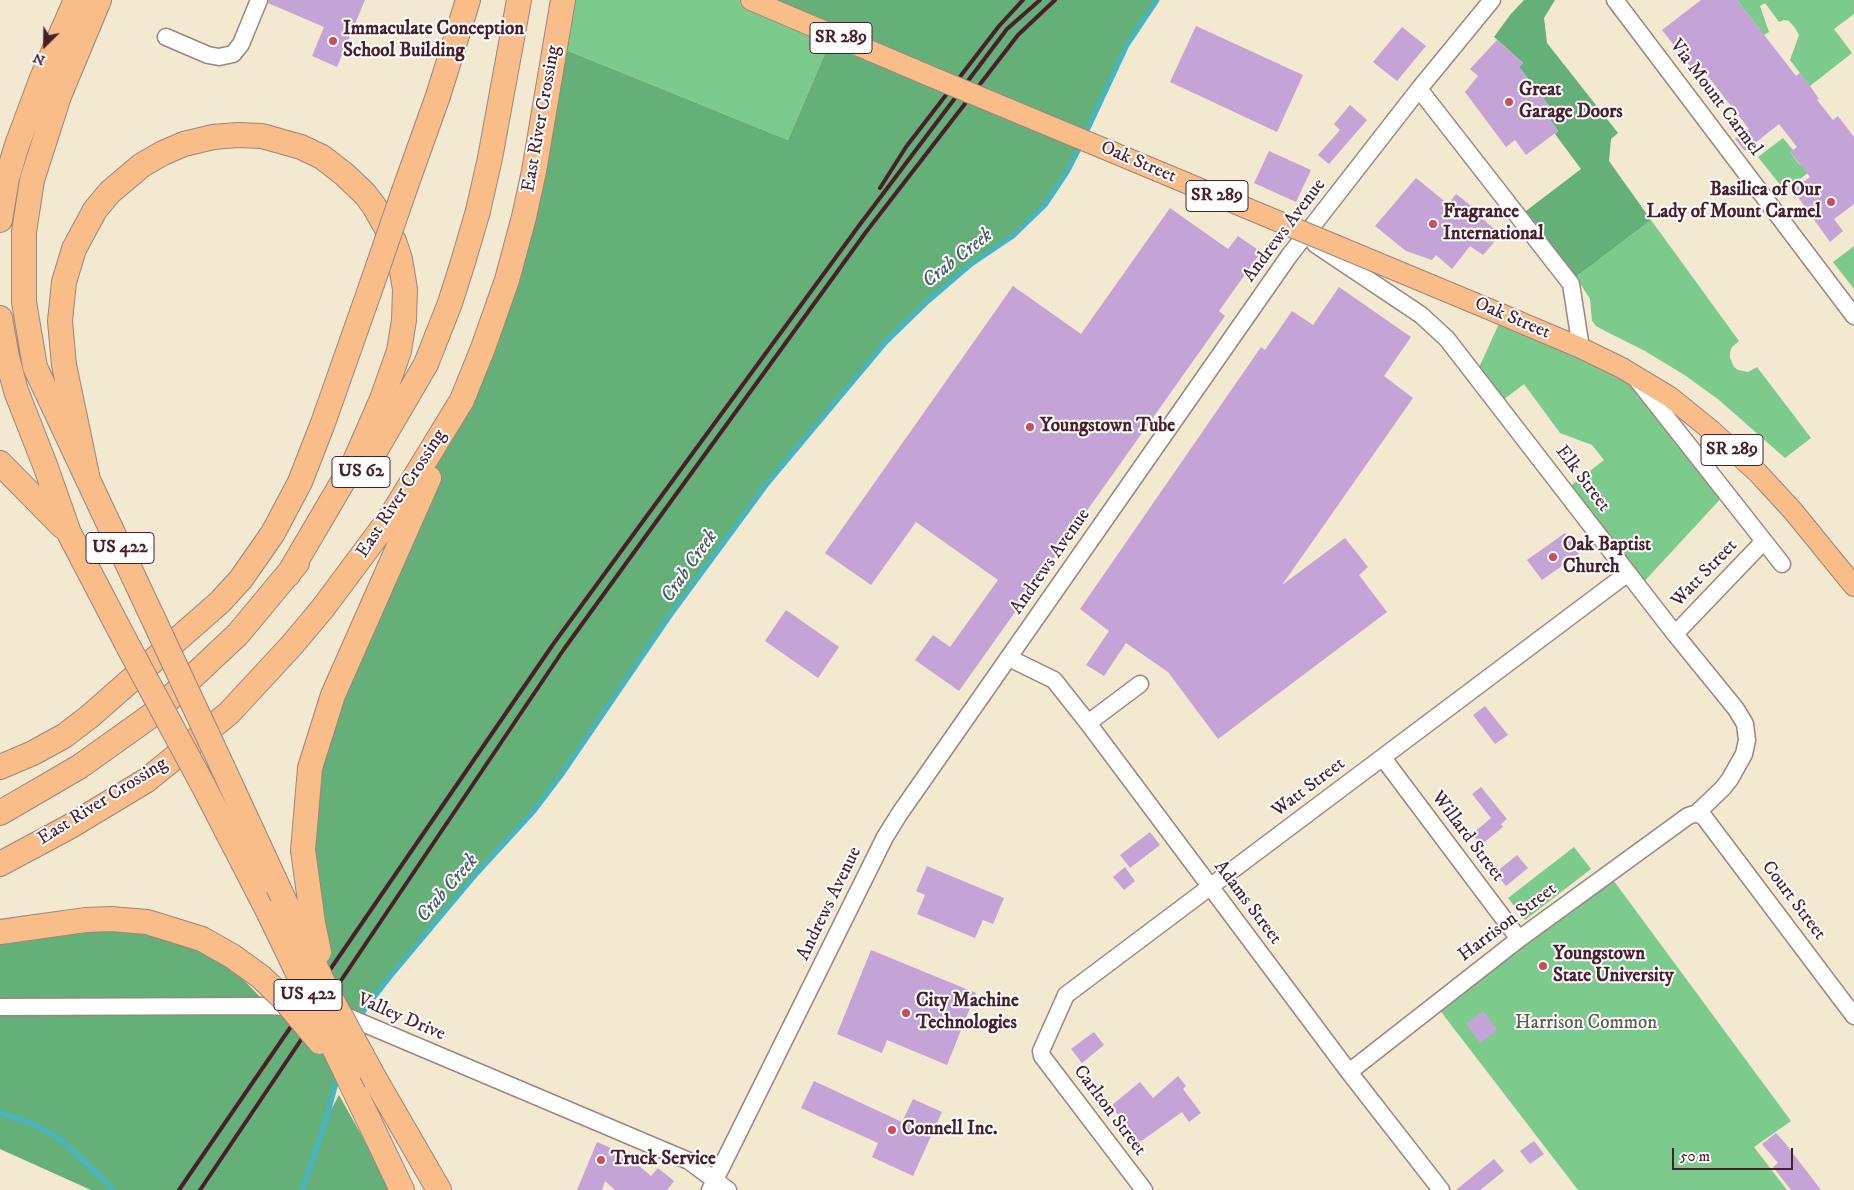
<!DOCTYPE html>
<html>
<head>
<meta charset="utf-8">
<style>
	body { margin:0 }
	#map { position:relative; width:1854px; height:1190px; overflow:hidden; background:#f3e8d0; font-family:"IM FELL DW Pica",serif }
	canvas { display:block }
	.north { position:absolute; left:20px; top:20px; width:50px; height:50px; -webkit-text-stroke:4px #fff; paint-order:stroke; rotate:203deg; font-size:14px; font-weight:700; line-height:20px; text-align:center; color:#4a1f2b }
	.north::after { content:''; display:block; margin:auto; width:18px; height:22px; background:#4a1f2b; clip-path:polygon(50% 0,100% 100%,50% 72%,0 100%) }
	.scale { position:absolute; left:1672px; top:1148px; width:121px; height:22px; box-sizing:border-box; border:2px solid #4a1f2b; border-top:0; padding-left:6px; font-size:15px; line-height:18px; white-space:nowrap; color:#4a1f2b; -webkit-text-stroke:4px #fff; paint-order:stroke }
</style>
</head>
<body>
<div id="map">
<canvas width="1854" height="1190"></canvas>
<div class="north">N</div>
<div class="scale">50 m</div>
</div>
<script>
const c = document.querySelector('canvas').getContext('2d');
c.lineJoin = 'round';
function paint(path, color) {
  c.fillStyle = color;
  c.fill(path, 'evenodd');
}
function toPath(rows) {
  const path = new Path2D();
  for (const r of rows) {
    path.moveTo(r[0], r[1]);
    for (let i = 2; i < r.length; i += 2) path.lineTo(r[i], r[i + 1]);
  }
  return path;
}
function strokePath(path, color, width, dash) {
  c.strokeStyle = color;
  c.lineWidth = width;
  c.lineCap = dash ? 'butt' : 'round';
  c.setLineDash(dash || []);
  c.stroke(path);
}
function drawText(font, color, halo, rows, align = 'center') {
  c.font = font + ' "IM FELL DW Pica",serif';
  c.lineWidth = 4;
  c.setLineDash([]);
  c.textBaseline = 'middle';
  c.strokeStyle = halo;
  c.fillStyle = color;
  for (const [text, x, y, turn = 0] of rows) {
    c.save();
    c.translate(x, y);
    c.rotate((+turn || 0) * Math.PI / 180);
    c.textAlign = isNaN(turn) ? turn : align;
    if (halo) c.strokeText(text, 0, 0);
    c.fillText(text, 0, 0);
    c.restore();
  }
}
const green = toPath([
	[563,0,751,0,833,35,788,140,556,46],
	[1737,0,1854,0,1854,14,1834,29,1852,53,1810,86,1790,60,1799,35,1795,28,1789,21,1784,20,1779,22,1765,3,1760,6,1769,32,1764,35],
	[1783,138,1793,150,1790,152,1798,163,1809,172,1785,191,1758,157],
	[1651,220,1739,341,1732,347,1730,352,1730,358,1734,367,1738,370,1748,372,1757,367,1811,438,1785,458,1719,400,1686,376,1645,351,1607,332,1596,326,1592,321,1590,299,1576,277],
	[1854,246,1854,289,1833,262],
	[1503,315,1622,368,1726,493,1639,587,1565,490,1604,460,1592,445,1560,433,1524,384,1499,403,1476,374],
	[1574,847,1591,869,1525,920,1508,898],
	[1608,873,1791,1121,1754,1147,1787,1190,1578,1190,1435,1004]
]);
const forest = toPath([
	[751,0,1157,0,1127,45,1084,140,1067,172,1045,205,1013,236,970,265,927,302,886,342,767,484,669,617,562,774,534,811,389,978,365,1009,345,1052,327,1117,339,1095,392,1190,91,1190,0,1149,0,932,147,922,225,961,269,1006,322,1010,313,923,310,768,483,348,556,46,788,140,833,35],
	[1524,0,1555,0,1544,18,1547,43,1618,133,1611,139,1609,161,1651,220,1576,277,1526,211,1581,169,1555,134,1558,131,1547,115,1553,111,1519,67,1523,63,1494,37,1510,15]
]);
const stream = toPath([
	[1085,135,1127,45,1157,0],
	[360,1019,365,1009,389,978,477,873,534,811,562,774,669,617,767,484,886,342,927,302,970,265,1013,236,1045,205,1067,172,1082,143],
	[0,1112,8,1116,26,1121,45,1130,66,1144,114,1190],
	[302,1190,326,1120,338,1076]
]);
const building = toPath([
	[269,0,365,0,337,67,312,56,324,27,268,3],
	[1701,0,1737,0,1796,76,1800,73,1806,80,1819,99,1817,100,1833,120,1838,116,1854,137,1854,204,1834,219,1843,231,1830,242,1793,190,1810,177,1790,152,1797,147,1779,124,1745,151,1735,139,1749,129,1697,62,1691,67,1662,30],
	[1196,26,1303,75,1277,132,1170,82],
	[1402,27,1426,46,1397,81,1373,62],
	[1497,40,1523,63,1519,67,1553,111,1547,115,1558,131,1526,155,1515,140,1506,147,1465,92,1478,76,1470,69],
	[1350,105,1367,120,1329,164,1318,155,1340,130,1334,124],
	[1269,151,1311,170,1296,202,1254,183],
	[1416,178,1448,204,1456,194,1474,208,1487,223,1501,234,1483,255,1470,246,1452,269,1436,255,1432,260,1406,251,1375,226],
	[1170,208,1228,249,1238,236,1261,252,1219,311,1225,316,959,691,915,660,933,635,950,647,998,580,916,522,871,585,825,553,1013,286,1081,334],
	[1339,287,1411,337,1384,376,1413,398,1282,585,1345,538,1368,567,1359,575,1387,612,1218,739,1168,672,1126,643,1104,676,1086,665,1109,631,1080,609,1261,347,1265,350,1292,311,1313,325],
	[1565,533,1579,554,1542,580,1527,560],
	[786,610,839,647,818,678,765,641],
	[1485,706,1508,735,1495,744,1473,715],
	[1481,787,1507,819,1501,824,1503,827,1481,845,1472,834,1491,818,1472,794],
	[1150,832,1160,845,1130,868,1120,855],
	[1517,855,1528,868,1506,886,1495,873],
	[927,866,1004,898,993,924,983,920,975,938,917,914,925,895,916,891],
	[1125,867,1135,881,1124,890,1113,877],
	[871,950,976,993,947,1065,887,1040,882,1053,837,1034],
	[1483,1011,1497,1030,1480,1043,1466,1024],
	[1094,1032,1104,1045,1082,1063,1071,1049],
	[1178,1076,1186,1086,1183,1089,1201,1113,1189,1122,1182,1112,1140,1142,1111,1106,1140,1082,1153,1098],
	[814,1081,902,1122,913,1099,942,1112,913,1176,872,1157,878,1143,801,1108],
	[1776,1133,1785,1143,1821,1190,1791,1190,1773,1167,1778,1163,1762,1144],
	[1534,1141,1544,1154,1530,1164,1520,1151],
	[597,1142,625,1154,651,1176,658,1168,674,1181,667,1190,615,1190,605,1181,602,1190,577,1190],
	[1494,1159,1504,1171,1480,1190,1456,1190]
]);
const minor = toPath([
	[1615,0,1854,316],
	[166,37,208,55,219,57,233,54,241,44,259,0],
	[1419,89,1571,284,1581,348],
	[1315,244,1421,315,1447,339,1675,634,1736,709,1745,724,1747,740,1744,754,1730,779,1723,788,1697,813],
	[1638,381,1782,564],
	[1675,634,1764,541],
	[1009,658,1054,680,1088,723,1349,1072,1441,1190],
	[1088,723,1140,684],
	[1383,758,1519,939],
	[1697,813,1704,817,1854,1016],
	[0,1007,269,1006,295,1008],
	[337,1014,346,1016,689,1161,728,1190],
	[1349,1072,1519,939,1688,816,1697,813],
	[710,1190,885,837,900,813,1289,256,1419,89,1492,0],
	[1144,1190,1042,1056,1041,1051,1066,995,1628,573]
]);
const major = toPath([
	[751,0,932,77],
	[1503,315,1581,348,1622,368,1670,397,1712,431,1758,473,1793,511,1854,586]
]);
const highway = toPath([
	[99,0,59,96,32,180,24,232,24,302,35,367,152,616],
	[404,191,438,96,468,0],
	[0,220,7,178,17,145,42,78,76,0],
	[0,318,7,357,16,391,45,465,69,533,128,646],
	[0,463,62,526],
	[367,465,426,364,450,303,463,262,478,211,490,158,519,0],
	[88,480,64,365,60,321,64,282,74,249,95,210,110,192,142,165,163,153,184,144,213,137,238,135,262,136,301,147,322,157,344,174,365,194,374,206,394,241,400,259,405,289,404,320,399,351,382,399,355,461,288,575],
	[0,767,33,753,64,736,89,717,220,602,241,579,273,533,300,482,323,423,372,284],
	[223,768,278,887],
	[203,785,269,913],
	[0,813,79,767,152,715,238,634,297,563],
	[303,850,310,768,333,695,429,478],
	[0,864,69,827,147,780,229,713,292,645,323,608,390,518,462,400,483,348,507,280,524,217,534,171,563,0],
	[0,932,85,920,111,919,147,922,202,939,232,956],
	[348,1077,402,1190],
	[376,1081,439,1190]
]);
const rail = toPath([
	[880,188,906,147,999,26,1023,0],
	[179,1190,554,643,858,227,1007,29,1040,0],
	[200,1190,564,649,866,232,1018,35,1055,0]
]);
const majorBridge = toPath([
	[932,77,1503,315]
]);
const highwayBridge = toPath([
	[372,284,404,191],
	[152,616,223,768],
	[128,646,203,785],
	[303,850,313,923,319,952],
	[278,887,328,993,376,1081],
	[269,913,348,1077],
	[232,956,261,977,282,997,320,1042]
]);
const markers = [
	[333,41,5,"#d1495b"],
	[1509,102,5,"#d1495b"],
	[1831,202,5,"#d1495b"],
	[1433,224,5,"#d1495b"],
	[1030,427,5,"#d1495b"],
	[1553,557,5,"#d1495b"],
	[1543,966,5,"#d1495b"],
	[906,1013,5,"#d1495b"],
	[892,1130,5,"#d1495b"],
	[601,1160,5,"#d1495b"]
];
const shields = [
	[841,38,62],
	[1217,196,62],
	[1732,450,62],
	[361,472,58],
	[120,548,68],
	[308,995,68]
];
const shieldNames = [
	["SR 289",841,38],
	["SR 289",1217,196],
	["SR 289",1732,450],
	["US 62",361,472],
	["US 422",120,548],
	["US 422",308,995]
];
const poiNames = [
	["Immaculate Conception",343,30],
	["School Building",343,52],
	["Great",1519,91],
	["Garage Doors",1519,113],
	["Basilica of Our",1821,191,"right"],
	["Lady of Mount Carmel",1821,213,"right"],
	["Fragrance",1443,213],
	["International",1443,235],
	["Youngstown Tube",1040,427],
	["Oak Baptist",1563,546],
	["Church",1563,568],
	["Youngstown",1553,955],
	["State University",1553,977],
	["City Machine",916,1002],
	["Technologies",916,1024],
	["Connell Inc.",902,1130],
	["Truck Service",611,1160]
];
const streetNames = [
	["Via Mount Carmel",1715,98,53],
	["East River Crossing",542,119,-80],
	["Oak Street",1138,163,23],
	["Andrews Avenue",1285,231,-53],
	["Oak Street",1512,319,23],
	["Elk Street",1582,479,53],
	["East River Crossing",402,494,-57],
	["Andrews Avenue",1051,562,-55],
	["Watt Street",1705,574,-46],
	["Watt Street",1309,788,-37],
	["East River Crossing",103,802,-32],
	["Willard Street",1467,837,53],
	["Court Street",1793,901,53],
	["Adams Street",1247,903,53],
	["Andrews Avenue",830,904,-64],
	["Harrison Street",1508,923,-37],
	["Valley Drive",401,1018,23],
	["Carlton Street",1109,1111,53]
];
const parkNames = [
	["Harrison Common",1586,1024]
];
const waterNames = [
	["Crab Creek",958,259,-38],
	["Crab Creek",690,567,-55],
	["Crab Creek",448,889,-49]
];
paint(green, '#7ccb8c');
paint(forest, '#65af78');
strokePath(stream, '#47b4c3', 5);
paint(building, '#c4a3d6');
strokePath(minor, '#9e847e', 19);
strokePath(major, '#9e847e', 22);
strokePath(highway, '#9e847e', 26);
strokePath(minor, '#fff', 16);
strokePath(major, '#f8bd89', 20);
strokePath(highway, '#f8bd89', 24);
strokePath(rail, '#4a1f2b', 4);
strokePath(majorBridge, '#9e847e', 22, []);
strokePath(highwayBridge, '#9e847e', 26, []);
strokePath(majorBridge, '#f8bd89', 20);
strokePath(highwayBridge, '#f8bd89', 24);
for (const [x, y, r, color] of markers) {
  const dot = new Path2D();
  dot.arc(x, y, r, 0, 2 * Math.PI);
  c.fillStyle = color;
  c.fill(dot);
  strokePath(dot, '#fff', 2);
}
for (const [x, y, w] of shields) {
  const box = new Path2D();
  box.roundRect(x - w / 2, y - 15.5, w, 31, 4);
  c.fillStyle = '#fff';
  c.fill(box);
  strokePath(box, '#4a1f2b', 1);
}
drawText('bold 18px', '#4a1f2b', null, shieldNames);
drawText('bold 19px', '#4a1f2b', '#fff', poiNames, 'left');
drawText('19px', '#4a1f2b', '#fff', streetNames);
drawText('19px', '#5c5b4d', '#fff', parkNames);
drawText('italic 20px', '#495b68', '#fff', waterNames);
</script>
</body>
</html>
